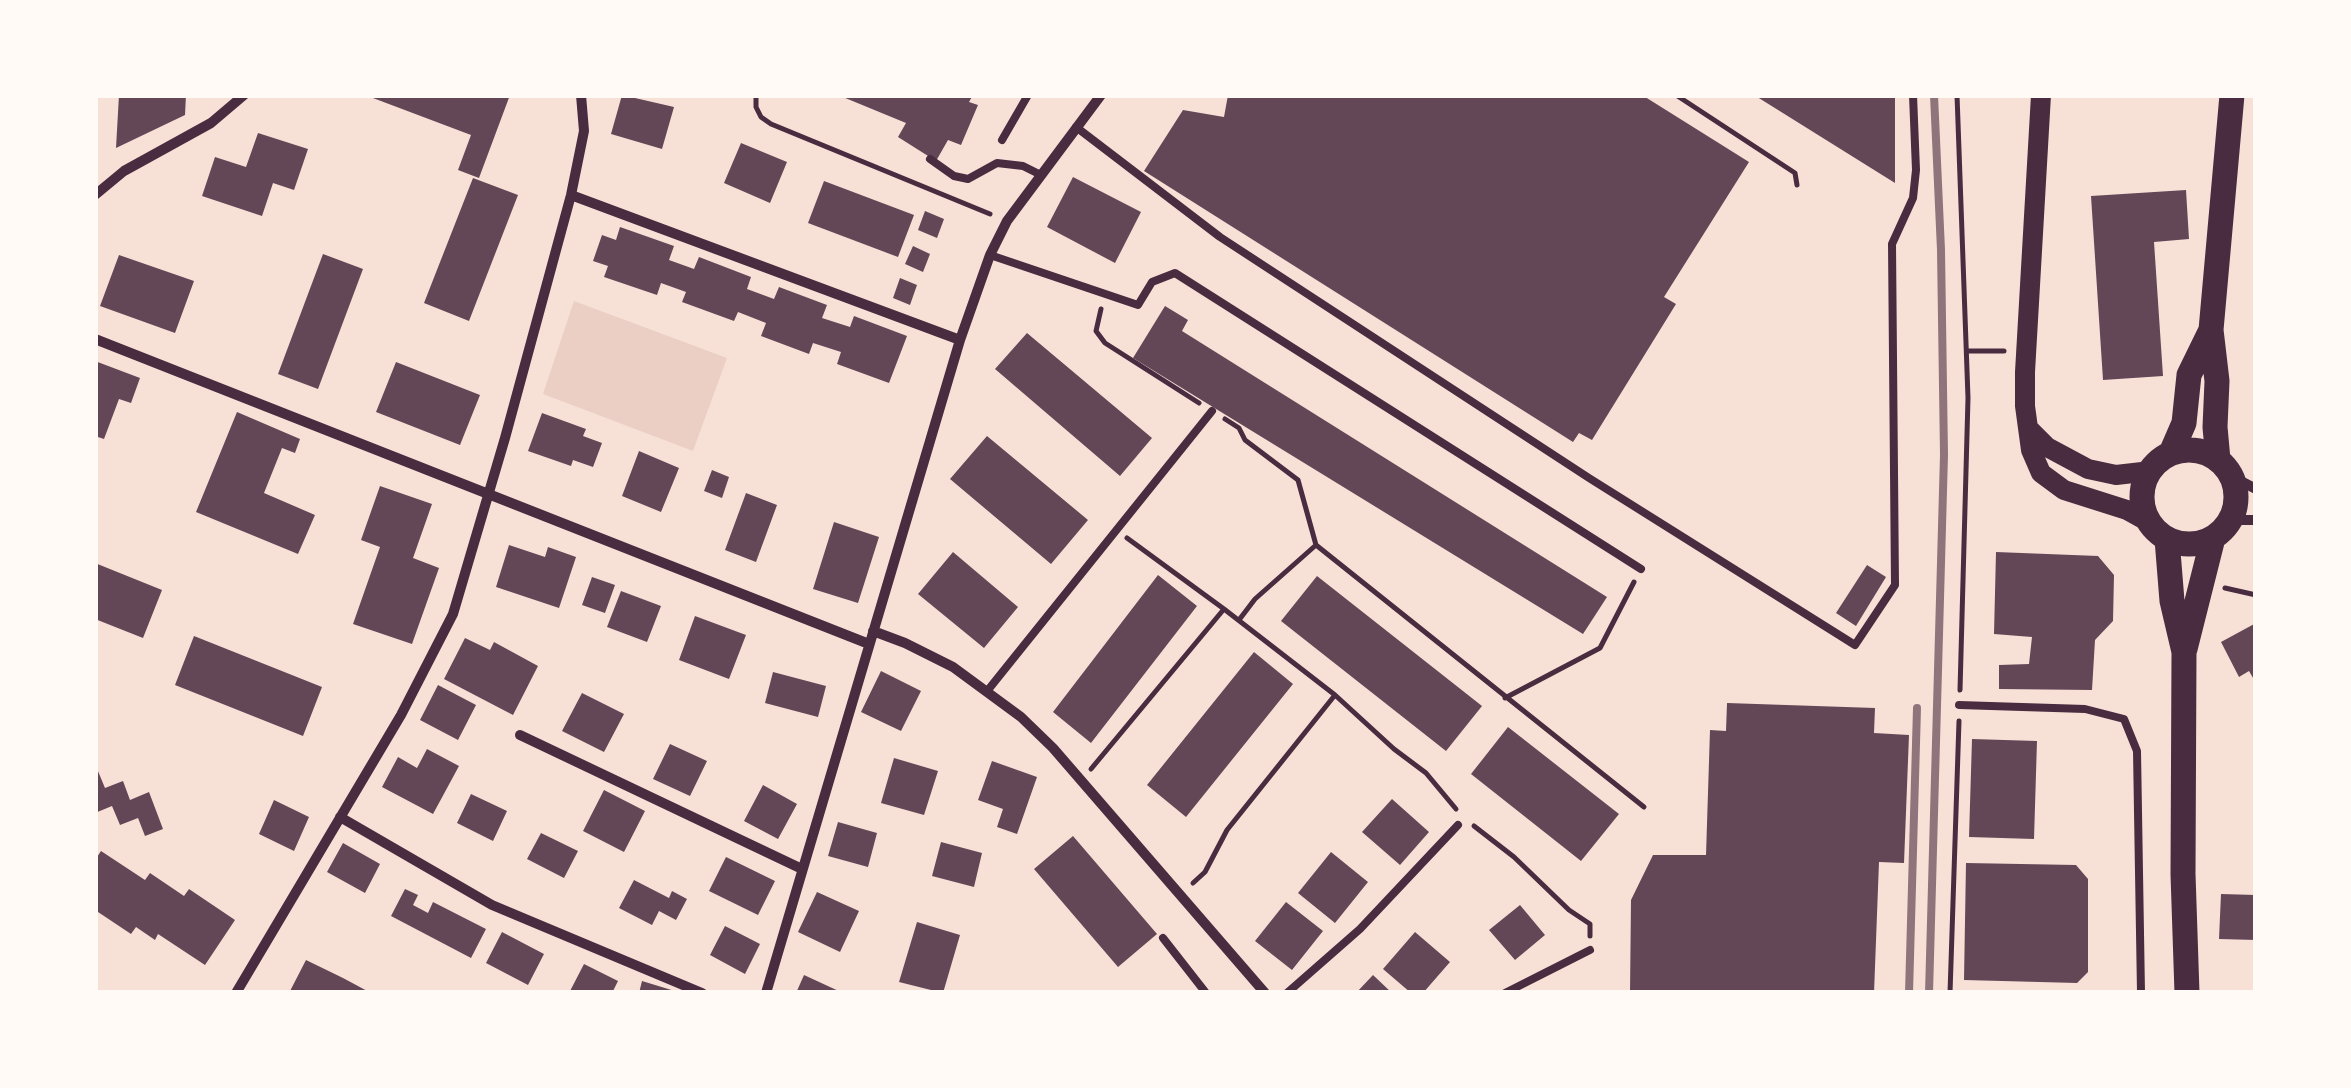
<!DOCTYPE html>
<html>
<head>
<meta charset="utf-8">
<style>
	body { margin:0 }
	#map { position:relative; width:2351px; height:1088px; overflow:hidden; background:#f7e1d7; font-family:Poppins,sans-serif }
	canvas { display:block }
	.frame { position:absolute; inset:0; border:98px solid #fffaf5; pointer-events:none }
</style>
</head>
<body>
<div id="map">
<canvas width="2351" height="1088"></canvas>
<div class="frame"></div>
</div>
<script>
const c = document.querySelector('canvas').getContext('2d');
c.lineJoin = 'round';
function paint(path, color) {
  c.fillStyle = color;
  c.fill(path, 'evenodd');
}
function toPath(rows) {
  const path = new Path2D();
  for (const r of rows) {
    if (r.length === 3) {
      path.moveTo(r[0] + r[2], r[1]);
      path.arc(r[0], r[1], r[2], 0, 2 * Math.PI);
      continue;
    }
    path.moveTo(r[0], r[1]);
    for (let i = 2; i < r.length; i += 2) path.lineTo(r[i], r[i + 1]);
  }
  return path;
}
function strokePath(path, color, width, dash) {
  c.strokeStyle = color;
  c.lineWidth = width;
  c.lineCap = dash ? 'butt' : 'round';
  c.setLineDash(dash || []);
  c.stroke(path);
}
const green = toPath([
	[574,301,727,358,693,451,543,394]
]);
const building = toPath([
	[119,95,186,95,185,115,116,148],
	[365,95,510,95,479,178,458,170,471,135],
	[622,95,674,107,662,149,611,134],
	[838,95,973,95,969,102,978,105,961,145,948,140,936,161,898,137,906,123],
	[1228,95,1642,95,1749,162,1664,297,1676,304,1592,440,1579,433,1573,442,1144,171,1183,110,1224,117],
	[1754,95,1895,95,1895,183],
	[258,133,308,149,294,190,273,183,262,216,202,196,215,157,246,167],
	[741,143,787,162,770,203,724,183],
	[1073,177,1141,212,1115,263,1047,227],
	[473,178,518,195,469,321,424,303],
	[824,181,914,215,898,257,808,223],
	[2186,190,2189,239,2154,242,2163,376,2103,380,2091,196],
	[925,211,944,219,937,238,918,230],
	[620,227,674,246,669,260,694,269,699,257,751,277,747,289,774,299,779,287,827,305,822,318,850,327,854,316,907,336,889,383,837,364,841,352,813,343,809,354,761,336,766,323,738,312,734,321,682,302,686,292,661,283,657,295,604,277,608,266,593,261,602,235,616,240],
	[913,246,930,254,923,272,905,264],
	[323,254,363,269,318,389,278,374],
	[119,255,194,281,175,333,100,306],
	[900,278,917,285,910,305,893,298],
	[1165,306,1188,320,1182,331,1607,597,1583,634,1133,358],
	[1027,333,1152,438,1120,476,995,369],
	[95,361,140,378,131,403,119,399,104,439,95,436],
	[396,362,480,395,460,445,376,412],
	[237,412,300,439,295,453,282,448,264,493,315,515,298,554,196,512],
	[542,413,586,429,583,436,602,443,593,467,573,460,571,466,528,451],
	[987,436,1088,520,1051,564,950,479],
	[639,451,679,468,661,512,622,496],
	[712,470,729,477,722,498,704,491],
	[380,486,432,504,413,558,439,568,412,644,353,624,380,547,361,540],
	[746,493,777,505,756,562,725,550],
	[834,522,879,537,858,603,813,589],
	[509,545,545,557,548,547,576,557,559,608,496,587],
	[953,552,1018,607,984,648,918,594],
	[1996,552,2098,556,2114,575,2113,621,2095,640,2092,690,1999,689,1999,665,2029,664,2032,637,1994,634],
	[95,563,162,590,143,638,95,619],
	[1867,565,1886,577,1856,626,1836,613],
	[1158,575,1197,606,1091,743,1053,712],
	[1317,576,1482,706,1446,751,1281,621],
	[592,577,615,585,605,613,582,605],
	[621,591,661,606,647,642,607,627],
	[695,616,746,635,729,679,679,660],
	[2256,623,2256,683,2249,671,2239,677,2221,642],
	[194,636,322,687,303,736,175,685],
	[465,638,490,650,494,642,538,666,513,715,444,679],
	[1254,652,1293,684,1186,817,1147,785],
	[881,671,921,691,901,731,861,712],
	[773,672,826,686,818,717,765,703],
	[438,685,476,705,458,740,420,720],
	[582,693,624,714,604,752,562,731],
	[1727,703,1875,708,1874,733,1909,735,1904,863,1879,862,1874,993,1630,993,1631,900,1653,855,1706,855,1710,730,1726,731],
	[1508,727,1619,814,1581,861,1471,774],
	[1972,739,2037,741,2034,839,1969,837],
	[670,744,707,761,690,796,653,779],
	[427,749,459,766,433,814,382,787,398,757,417,768],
	[894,758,938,771,924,815,881,803],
	[992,761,1037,777,1017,834,997,827,1003,809,978,800],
	[95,764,105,788,123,781,130,800,149,792,163,829,145,836,138,818,120,825,112,806,95,813],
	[763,785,797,804,778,839,744,821],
	[604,790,645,811,624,852,583,831],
	[471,794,507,811,493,841,457,823],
	[1392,799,1429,832,1400,865,1362,832],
	[274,800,309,817,294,851,259,834],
	[838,822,877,833,868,867,828,856],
	[541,833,578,851,564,878,527,859],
	[1073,836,1157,934,1118,967,1034,869],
	[941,842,982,853,974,887,932,876],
	[343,843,380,864,365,893,327,872],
	[101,851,145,880,150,873,184,896,189,889,235,920,205,965,158,934,155,940,136,927,131,934,95,910,95,860],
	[1331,852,1368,882,1335,923,1298,893],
	[726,857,775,881,758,915,709,891],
	[1966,863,2076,865,2088,879,2088,972,2077,983,1964,980],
	[634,880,669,898,672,891,687,899,676,920,659,911,652,925,619,908],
	[405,889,418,895,413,905,428,913,433,902,486,929,471,958,391,916],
	[817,892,859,911,840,952,798,932],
	[2221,894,2256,895,2256,940,2219,939],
	[1286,902,1323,931,1292,970,1255,941],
	[1520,905,1545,935,1515,960,1489,930],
	[917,922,960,935,943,993,899,982],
	[725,926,760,944,745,974,710,955],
	[502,932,544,954,528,985,486,963],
	[1415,932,1450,962,1423,993,1411,993,1383,969],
	[306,960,343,978,371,993,289,993],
	[584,964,618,981,612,993,569,993],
	[804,975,843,993,796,993],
	[1373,975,1392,993,1356,993],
	[642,981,678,992,678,993,639,993]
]);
const path = toPath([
	[756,95,756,107,761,117,771,124,990,214],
	[1676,95,1795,173,1797,185],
	[1957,95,1968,398,1960,690],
	[1101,309,1096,331,1105,343,1199,403],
	[1967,351,2004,351],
	[1225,419,1239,428,1245,440,1298,480,1316,545,1255,599,1239,620],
	[1316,545,1644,807],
	[2225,588,2256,595],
	[1335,695,1394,749,1426,773,1456,809],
	[1505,698,1600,648,1634,582],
	[1091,769,1224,609,1127,538],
	[1474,826,1514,857,1569,910,1590,924,1590,936],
	[1193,883,1205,872,1227,830,1335,695,1224,609],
	[1950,993,1959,721]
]);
const service = toPath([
	[1076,127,1220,237,1589,478,1855,645,1895,585,1892,244,1913,198,1916,170,1913,95],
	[1002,140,1028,95],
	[930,159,954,176,968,179,997,163,1023,166,1041,175],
	[990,255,1138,305,1152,282,1175,273,1641,569],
	[988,690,1212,411],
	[1959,705,2085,709,2124,719,2137,751,2141,993],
	[1163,938,1206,993],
	[1287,993,1360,929,1458,825],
	[1505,993,1590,950]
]);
const minor = toPath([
	[95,195,124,171,211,123,244,95],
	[571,195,960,340],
	[95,339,869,644],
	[2233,477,2256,489],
	[2230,520,2256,520],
	[873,631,905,643,953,667,1021,717,1053,748,1265,993],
	[520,735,802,869],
	[340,817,492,905,702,993],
	[236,993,401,715,453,614,505,438,571,195,584,131,581,95],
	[766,993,960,340,990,255,1007,221,1101,95]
]);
const secondary = toPath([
	[2041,95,2025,372,2025,406,2031,450,2041,473,2064,490,2127,510,2147,521],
	[2029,429,2047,447,2088,469,2116,475,2151,471]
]);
const primary = toPath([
	[2189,497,47],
	[2171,453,2184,423,2189,375,2211,330],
	[2218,460,2215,427,2217,381,2211,330,2232,95],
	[2167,539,2172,601,2184,652,2183,874,2187,993],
	[2185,649,2213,538]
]);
const rail = toPath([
	[1909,993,1917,708],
	[1929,993,1944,455,1941,250,1934,95]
]);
paint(green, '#ebcfc5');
paint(building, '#644757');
strokePath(path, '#4a2c40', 5);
strokePath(service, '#4a2c40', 8);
strokePath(minor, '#4a2c40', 10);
strokePath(secondary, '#4a2c40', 20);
strokePath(primary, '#4a2c40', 25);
strokePath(rail, '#8f747c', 8);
</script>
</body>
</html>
